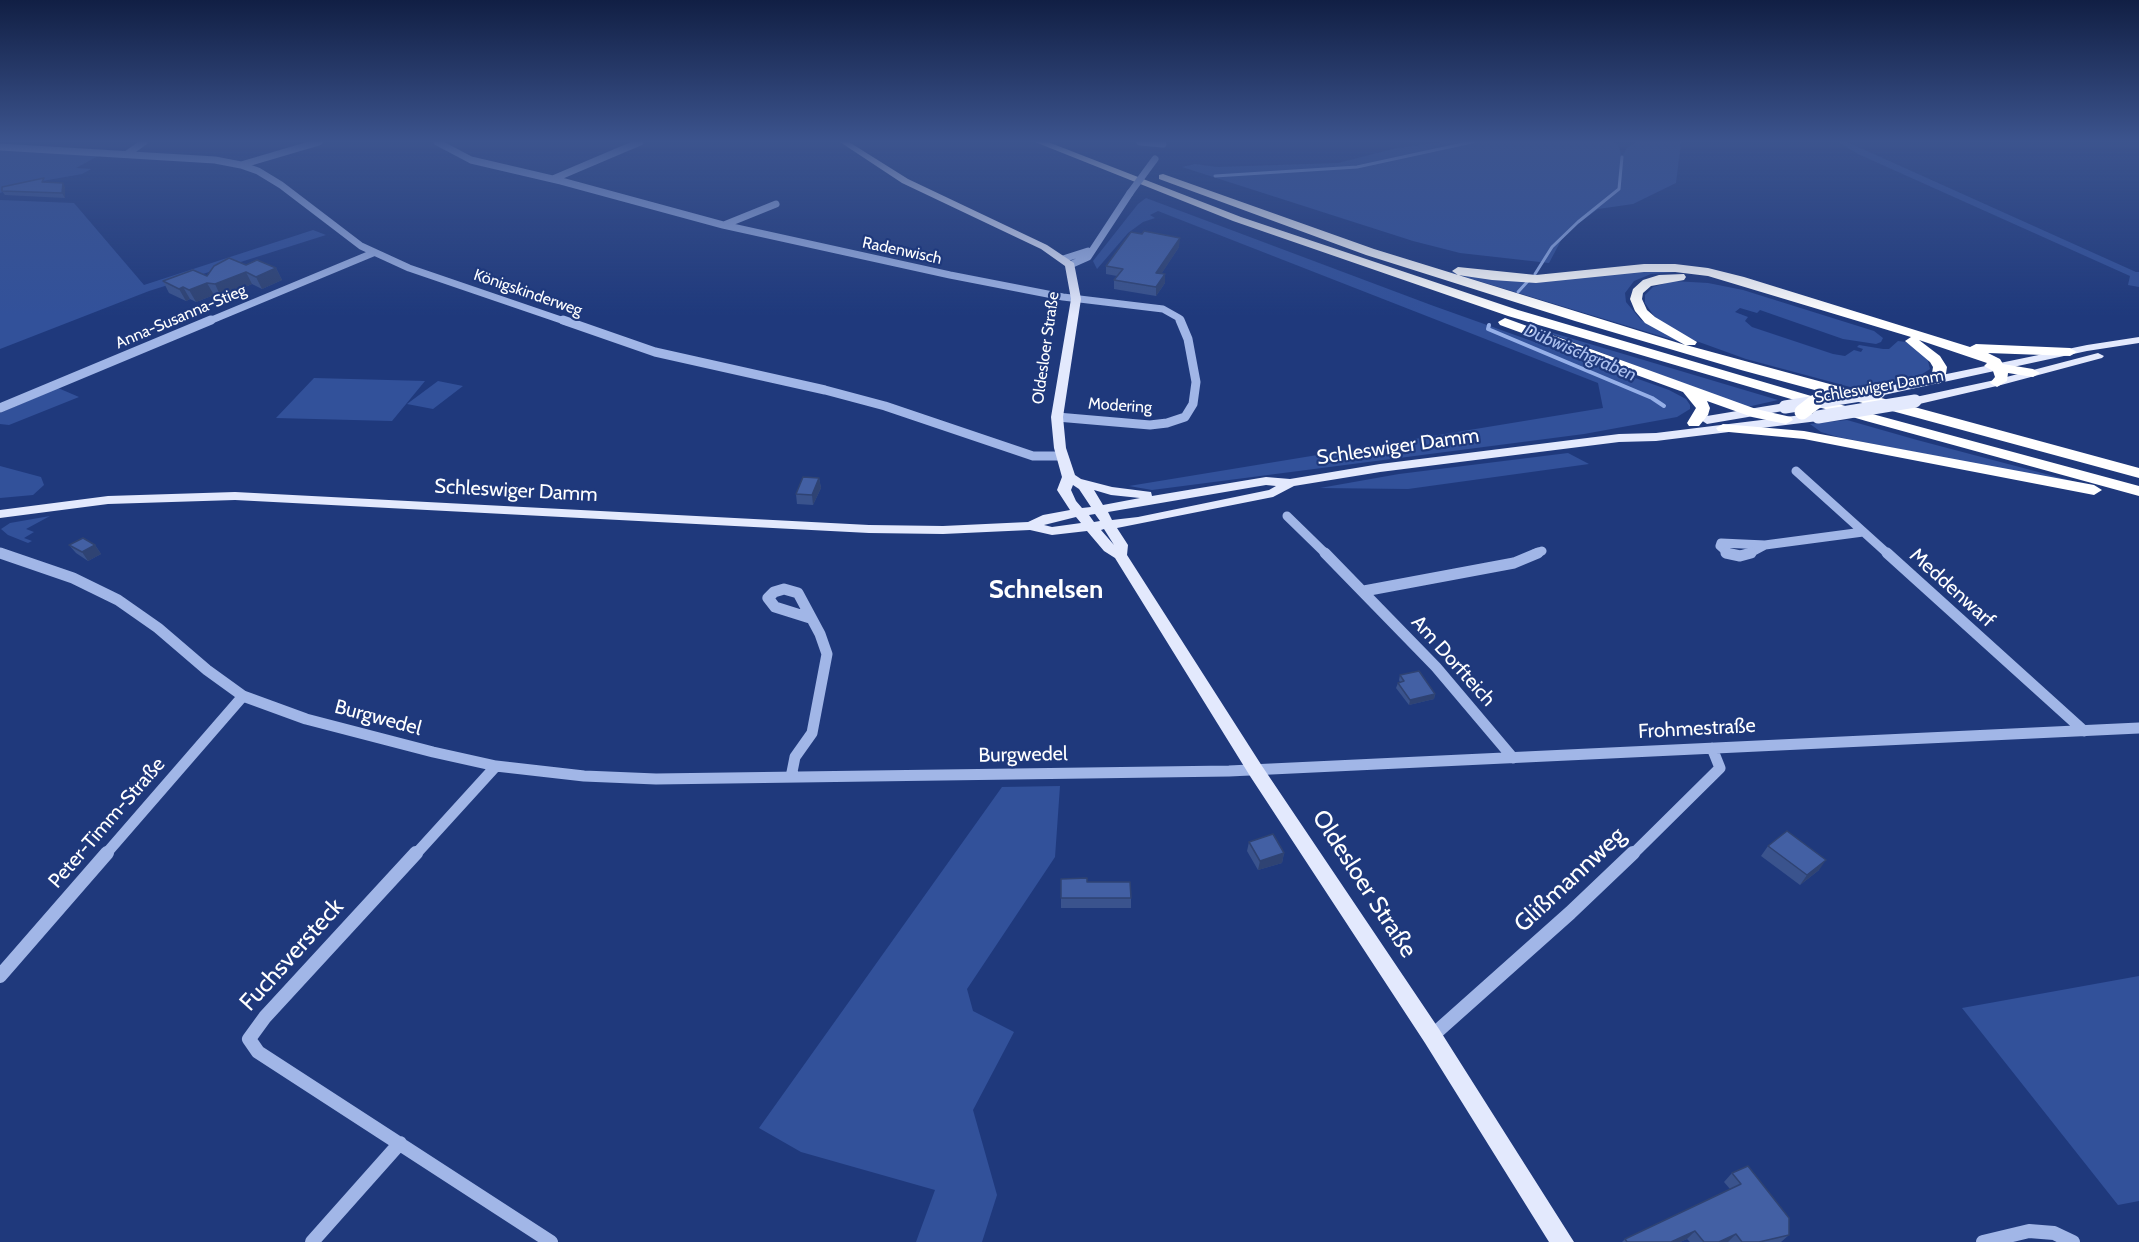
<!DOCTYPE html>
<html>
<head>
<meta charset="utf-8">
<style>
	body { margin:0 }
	canvas { display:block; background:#1f397c }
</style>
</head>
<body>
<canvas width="2139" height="1242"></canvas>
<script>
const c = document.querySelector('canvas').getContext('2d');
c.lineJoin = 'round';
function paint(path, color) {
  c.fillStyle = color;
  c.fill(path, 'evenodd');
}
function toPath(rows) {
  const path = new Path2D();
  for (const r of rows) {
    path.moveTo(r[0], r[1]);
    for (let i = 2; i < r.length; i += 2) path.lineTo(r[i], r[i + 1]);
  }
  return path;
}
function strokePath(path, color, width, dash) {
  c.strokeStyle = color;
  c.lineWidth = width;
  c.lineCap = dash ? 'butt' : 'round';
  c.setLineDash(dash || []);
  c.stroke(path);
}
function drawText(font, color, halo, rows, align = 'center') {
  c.font = font + ' Cabin,sans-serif';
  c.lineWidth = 4.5;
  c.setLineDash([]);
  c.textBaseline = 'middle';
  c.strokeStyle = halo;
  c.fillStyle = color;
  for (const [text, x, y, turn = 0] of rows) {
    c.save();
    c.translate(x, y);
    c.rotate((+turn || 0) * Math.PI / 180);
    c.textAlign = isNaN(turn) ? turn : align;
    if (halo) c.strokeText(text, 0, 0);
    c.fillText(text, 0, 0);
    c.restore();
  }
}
const green = toPath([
	[1440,142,1613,142,1618,144,1622,156,1627,148,1636,142,1681,142,1676,183,1633,204,1598,209,1565,233,1549,263,1460,253,1413,241,1182,167,1195,164,1217,167,1338,163,1397,148],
	[1838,142,1847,142,2136,272,2139,272,2139,287,2128,285,2130,276,1858,154],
	[0,149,100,155,76,168,91,169,82,174,20,185,0,193],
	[1146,198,1431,305,1669,390,1686,399,1690,405,1690,409,1677,417,1584,434,1152,490,1129,486,1603,408,1598,383,1158,211,1150,215,1155,218,1143,222,1128,233,1097,269,1093,261,1138,204],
	[0,200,74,203,144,285,313,230,326,235,149,291,0,349],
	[1649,270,1676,272,1651,274,1634,281,1625,293,1626,302,1641,320,1687,344,1449,272,1551,281],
	[1673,281,1708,283,1743,290,1874,331,1883,338,1881,342,1876,344,1843,339,1760,310,1757,313,1740,308,1735,312,1748,317,1745,321,1752,327,1833,354,1845,356,1854,350,1861,352,1863,349,1857,347,1859,345,1883,349,1889,349,1898,341,1906,342,1927,357,1930,369,1916,378,1854,388,1746,359,1688,338,1663,324,1654,316,1645,303,1645,295,1653,287],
	[1533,327,1778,400,1747,407],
	[314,378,425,381,392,421,276,418],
	[438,381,463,386,433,409,407,404],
	[58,388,79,397,9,425,0,424,0,413],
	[1847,420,1917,440,2099,488,1838,437,1821,432,1810,424],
	[1568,453,1589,464,1408,489,1320,488,1399,474],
	[0,466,41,477,44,485,33,495,0,498],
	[50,516,26,529,34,532,24,538,32,541,28,543,8,535,1,529,10,523],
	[1060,786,1055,857,967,989,973,1011,1014,1032,973,1110,997,1195,982,1242,916,1242,935,1190,801,1152,759,1128,1002,787],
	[2139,976,2139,1201,2118,1205,1962,1008]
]);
const streamFar1 = toPath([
	[1215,176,1357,167,1472,142],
	[1535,274,1552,247,1578,222,1619,189,1622,157],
	[1518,292,1528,281]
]);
const stream = toPath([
	[1489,325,1488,329,1652,398,1664,406]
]);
const minorFar3 = toPath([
	[437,142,471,160,561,181,723,225,950,275,1063,297,1163,309,1179,318,1181,322],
	[1140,142,1163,144],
	[0,147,215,160,241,165,258,171,281,185,361,246,409,268,567,322],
	[127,154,144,142],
	[241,165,319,142],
	[553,179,640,142],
	[724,225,776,204],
	[1063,259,1088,251],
	[1070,265,1088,257,1130,193],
	[207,322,373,253]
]);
const minorFar2 = toPath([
	[563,320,655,352,825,390,885,406,1033,456,1061,456],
	[0,408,211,320],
	[1057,417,1150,425,1167,423,1185,417,1193,404,1196,382,1188,339,1180,320],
	[1796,471,1888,554],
	[1287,516,1326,554],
	[1765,545,1863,532],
	[0,553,4,554],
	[1534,554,1542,551],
	[1729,554,1720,546,1721,543,1765,545],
	[1748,554,1765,545]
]);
const minorFar1 = toPath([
	[0,553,73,578,118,600,158,628,207,670,243,696,306,719,433,752,496,766,584,776,656,779,1229,771,2139,728],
	[1325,553,1436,667,1513,758],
	[1726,553,1740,556,1751,553],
	[1887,553,2084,731],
	[1364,591,1514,563,1538,553],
	[791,777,795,757,812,733,827,654,820,634,798,593,784,589,774,592,768,598,775,607,810,618],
	[105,855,243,696],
	[415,855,496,766],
	[1632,855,1720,768,1712,748]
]);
const minor = toPath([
	[416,853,265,1017,249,1039,258,1052,551,1242],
	[0,976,107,853],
	[1432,1036,1570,913,1633,853],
	[312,1242,400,1143],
	[1983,1242,2029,1231,2054,1233,2073,1242]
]);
const major = toPath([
	[840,142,849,142,908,179,1047,245,1074,263,1081,299,1063,417,1066,448,1075,475,1081,479,1112,487,1151,492,1152,496,1266,477,1290,479,1380,464,1619,434,1656,433,1818,413,1824,417,1818,421,1656,441,1619,442,1380,472,1294,486,1273,497,1117,528,1128,545,1127,555,1262,766,1439,1029,1574,1242,1549,1242,1425,1043,1250,776,1115,558,1104,551,1087,531,1052,535,1030,530,943,534,869,533,235,500,108,504,0,518,0,510,108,496,235,492,869,525,943,526,1028,522,1043,515,1070,510,1057,490,1062,477,1054,448,1051,417,1071,299,1065,266,1041,249,902,183,840,142],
	[1073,485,1079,489,1091,507,1082,508,1076,501,1071,490,1073,485],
	[1266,485,1276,486,1269,490,1138,517,1112,520,1108,512,1266,485],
	[1094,490,1111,495,1140,498,1103,505,1094,490],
	[1095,514,1100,521,1094,522,1089,515,1095,514],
	[1076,517,1081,523,1052,527,1044,525,1076,517],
	[1104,529,1114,545,1101,530,1104,529],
	[2139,337,2139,343,2087,351,1879,396,1873,392,1879,388,2087,345,2139,337],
	[2098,353,2104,356,2102,358,2001,385,1915,405,1909,401,1911,398,1995,380,2098,353],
	[1785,403,1789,404,1789,410,1707,424,1701,420,1707,416,1785,403]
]);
const highway = toPath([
	[1035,142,1048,142,1241,217,1518,310,1876,415,2139,486,2139,496,1866,421,1508,316,1233,221,1035,142],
	[1163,174,1374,249,1685,345,1645,323,1635,311,1630,299,1633,289,1643,280,1659,275,1684,274,1686,277,1684,280,1651,286,1643,293,1642,299,1647,310,1655,317,1697,342,1695,345,1686,345,2139,468,2139,478,1741,370,1575,321,1366,255,1159,179,1159,175,1163,174],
	[1644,264,1675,264,1708,268,1744,277,1970,347,1976,344,2070,348,2077,352,2070,356,1988,353,2000,359,2003,364,2033,369,2040,373,2033,377,2008,373,2007,381,1997,387,1990,383,1995,377,1993,371,1984,366,1987,363,1919,340,1940,356,1947,367,1945,380,1938,384,1931,380,1933,367,1930,362,1905,341,1911,337,1708,276,1675,272,1644,272,1536,283,1492,280,1458,275,1452,271,1458,267,1536,275,1644,264],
	[1505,318,1756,409,1791,417,1793,420,1786,424,1752,417,1707,401,1710,408,1708,415,1699,426,1689,426,1687,423,1696,408,1683,392,1500,325,1498,322,1505,318],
	[1723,424,1804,431,2094,485,2102,490,2094,495,1804,439,1718,431,1716,428,1723,424]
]);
const minorBridge = toPath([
	[1130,193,1155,159]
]);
const majorBridge = toPath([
	[1785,407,1879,392],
	[1818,417,1915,401]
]);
const highwayBridge = toPath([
	[1802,412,1815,402]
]);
const wall = toPath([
	[46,182,65,187,65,198,5,195,2,191],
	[1179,247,1161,274,1165,283,1156,296,1114,289,1114,280,1117,276,1106,274,1106,266],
	[246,265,276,268,282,280,262,289,252,284,221,297,214,295,196,302,190,299,186,301,169,293,163,281,207,276],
	[819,478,821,488,813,505,797,504,796,494],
	[69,545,95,545,101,554,88,561,76,553],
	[1400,675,1435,694,1434,699,1409,705,1396,688,1398,683,1400,682,1399,680],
	[1249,842,1284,853,1282,863,1258,870,1247,851],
	[1768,846,1819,870,1800,885,1761,856],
	[1061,879,1087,882,1131,898,1131,908,1061,908],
	[1732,1173,1789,1235,1781,1242,1690,1242,1687,1239,1680,1242,1622,1242,1625,1239,1730,1189,1724,1182]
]);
const shadedWall = toPath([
	[63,183,65,187,65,198,62,193],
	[1180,238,1179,247,1156,282,1156,273],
	[276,268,282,280,262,289,256,277],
	[246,272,252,284,221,297,215,284],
	[1165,274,1165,283,1156,296,1156,287],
	[207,283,214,295,196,302,189,290],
	[183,287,190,299,186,301,179,289],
	[819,478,821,488,813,505,812,495],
	[95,545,101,554,88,561,82,552],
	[1435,694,1434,699,1409,705,1410,700],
	[1284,853,1282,863,1258,870,1260,861],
	[1826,860,1819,870,1800,885,1807,875],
	[1695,1231,1687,1239,1680,1242,1671,1242],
	[1736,1234,1728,1242,1719,1242]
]);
const building = toPath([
	[44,178,42,182,63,183,62,193,2,191,2,187,44,178],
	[1144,231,1180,238,1156,273,1165,274,1156,287,1114,280,1123,269,1106,266,1131,232,1142,234,1144,231],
	[229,258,246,265,257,260,276,268,256,277,246,272,215,284,207,283,189,290,183,287,179,289,163,281,193,270,207,276,214,266,229,258],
	[803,477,819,478,812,495,796,494,803,477],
	[83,538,95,545,82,552,69,545,83,538],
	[1419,671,1435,694,1410,700,1398,683,1404,681,1400,675,1419,671],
	[1787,831,1826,860,1807,875,1768,846,1787,831],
	[1273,834,1284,853,1260,861,1249,842,1273,834],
	[1087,878,1087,882,1130,882,1131,898,1061,898,1061,879,1087,878],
	[1748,1166,1789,1218,1789,1235,1759,1242,1742,1242,1736,1234,1719,1242,1704,1242,1695,1231,1671,1242,1627,1242,1625,1239,1741,1184,1732,1173,1748,1166]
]);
const farStreetnames = [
	["Radenwisch",902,251,12],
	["Königskinderweg",528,293,19],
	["Anna-Susanna-Stieg",181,317,-23],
	["Oldesloer Straße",1046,348,-82],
	["Schleswiger Damm",1879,387,-10],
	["Modering",1120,406,4]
];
const farWaternames = [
	["Dübwischgraben",1580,353,23]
];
const streetNames = [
	["Schleswiger Damm",1398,447,-8],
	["Schleswiger Damm",516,491,3],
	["Meddenwarf",1952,588,42],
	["Am Dorfteich",1453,661,48],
	["Burgwedel",378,718,15],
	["Frohmestraße",1697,729,-3],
	["Burgwedel",1023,755,-1],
	["Peter-Timm-Straße",107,823,-49]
];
const nearStreetnames = [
	["Glißmannweg",1570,880,-43],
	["Oldesloer Straße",1364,884,57],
	["Fuchsversteck",292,955,-48]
];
const districtNames = [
	["Schnelsen",1046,590]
];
paint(green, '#32519a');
strokePath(streamFar1, '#95afe8', 3);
strokePath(stream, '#95afe8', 4);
strokePath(minorFar3, '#a1b6e7', 7);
strokePath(minorFar2, '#a1b6e7', 9);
strokePath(minorFar1, '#a1b6e7', 11);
strokePath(minor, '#a1b6e7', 14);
paint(major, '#e3e9fd');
paint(highway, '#fff');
strokePath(minorBridge, '#a1b6e7', 7);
strokePath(majorBridge, '#e3e9fd', 13);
strokePath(highwayBridge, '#fff', 15);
paint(wall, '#3a538d');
paint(shadedWall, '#2f4373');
paint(building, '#4360a4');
strokePath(building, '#2f4373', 1.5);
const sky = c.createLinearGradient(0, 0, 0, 315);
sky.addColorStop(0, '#111f44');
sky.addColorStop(0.45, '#3c548e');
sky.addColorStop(1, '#3c548e00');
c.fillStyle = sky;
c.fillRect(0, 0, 2139, 315);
drawText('16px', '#fff', '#1f397c', farStreetnames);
drawText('italic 18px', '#acc0ef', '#1f397c', farWaternames);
drawText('20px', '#fff', '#1f397c', streetNames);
drawText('24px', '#fff', '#1f397c', nearStreetnames);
drawText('bold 26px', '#fff', '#1f397c', districtNames);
</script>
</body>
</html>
